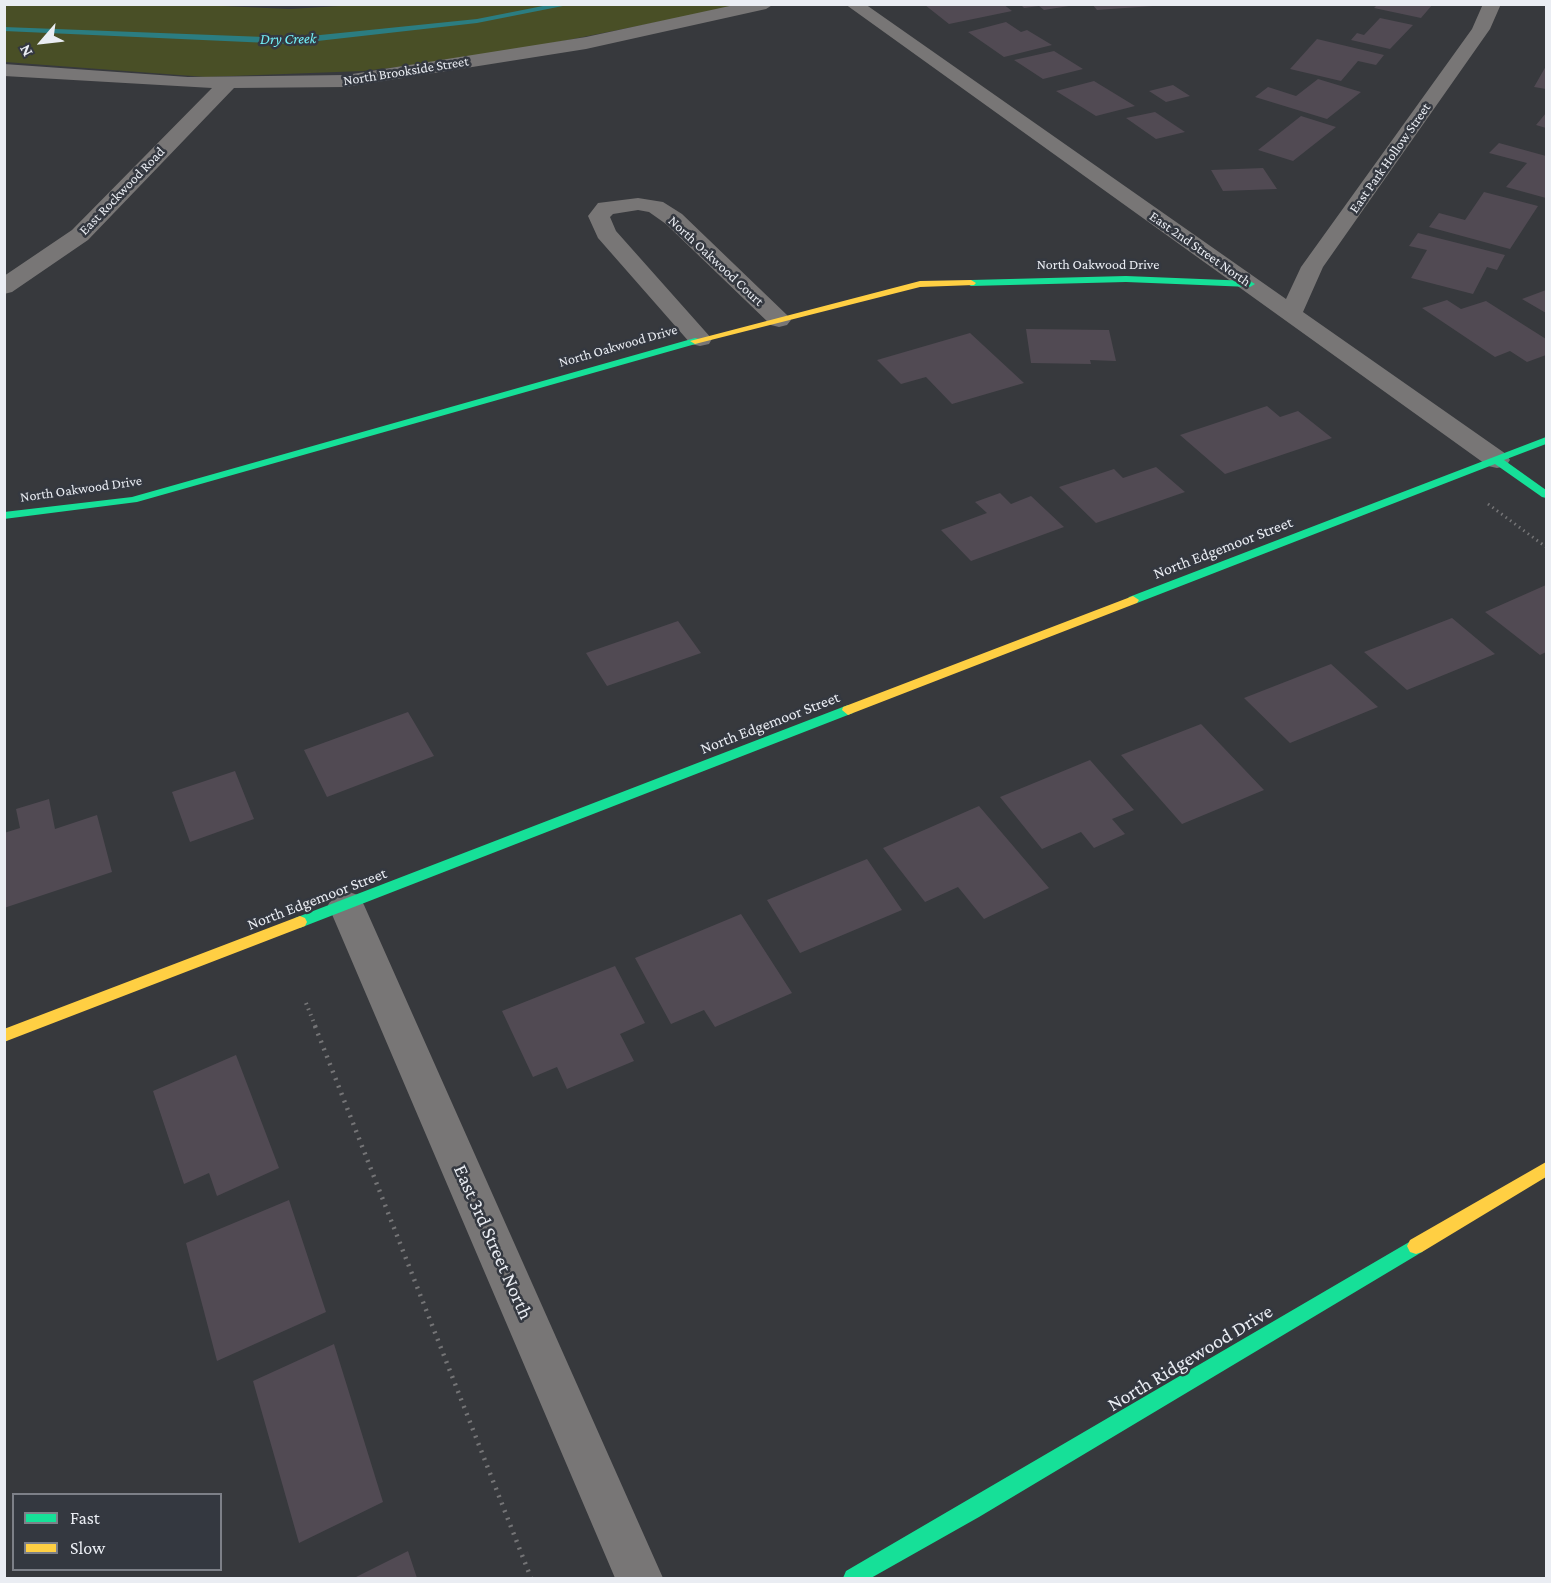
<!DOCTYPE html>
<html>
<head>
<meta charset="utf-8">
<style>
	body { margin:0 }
	#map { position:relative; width:1551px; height:1583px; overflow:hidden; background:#37393d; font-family:"Crimson Pro",serif }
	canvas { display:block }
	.frame { position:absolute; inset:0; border:6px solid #eaedf3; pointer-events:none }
	.legend { position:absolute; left:12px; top:1493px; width:210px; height:78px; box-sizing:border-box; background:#343840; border:2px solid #7d8088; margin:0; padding:8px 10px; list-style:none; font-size:18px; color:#eaedf3 }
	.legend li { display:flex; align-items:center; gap:12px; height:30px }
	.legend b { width:30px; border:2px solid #7d8088 }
	.north { position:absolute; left:12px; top:12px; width:60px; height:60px; -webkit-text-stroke:4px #343840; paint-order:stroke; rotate:242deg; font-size:16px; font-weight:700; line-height:24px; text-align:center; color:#eaedf3 }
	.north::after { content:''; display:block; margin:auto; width:21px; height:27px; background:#eaedf3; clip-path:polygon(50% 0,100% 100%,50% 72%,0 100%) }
</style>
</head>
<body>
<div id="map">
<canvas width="1551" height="1583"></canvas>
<div class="frame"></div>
<ul class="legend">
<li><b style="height:8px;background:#16e098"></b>Fast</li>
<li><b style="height:8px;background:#ffcf43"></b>Slow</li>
</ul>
<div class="north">N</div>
</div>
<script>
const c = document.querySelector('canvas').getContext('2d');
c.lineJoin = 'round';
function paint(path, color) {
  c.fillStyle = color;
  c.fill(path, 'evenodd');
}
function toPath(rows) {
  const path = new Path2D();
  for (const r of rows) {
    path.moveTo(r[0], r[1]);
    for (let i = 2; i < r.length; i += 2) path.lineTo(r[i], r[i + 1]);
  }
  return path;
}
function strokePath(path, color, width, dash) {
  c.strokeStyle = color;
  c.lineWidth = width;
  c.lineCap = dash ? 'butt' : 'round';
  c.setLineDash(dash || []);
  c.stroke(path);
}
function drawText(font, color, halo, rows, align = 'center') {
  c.font = font + ' "Crimson Pro",serif';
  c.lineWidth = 5;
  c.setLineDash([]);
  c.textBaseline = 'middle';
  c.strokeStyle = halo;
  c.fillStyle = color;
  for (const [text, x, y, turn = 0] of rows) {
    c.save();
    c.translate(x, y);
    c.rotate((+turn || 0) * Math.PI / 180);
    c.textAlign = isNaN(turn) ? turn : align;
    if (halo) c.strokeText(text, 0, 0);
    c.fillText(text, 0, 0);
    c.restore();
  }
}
const green = toPath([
	[177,4,290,9,373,4,743,5,533,47,433,63,363,71,206,77,5,62,4,5]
]);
const stream = toPath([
	[553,4,573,4,477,23,291,44,4,31,4,27,291,38,477,19,553,4]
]);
const building = toPath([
	[1003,4,1012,11,949,24,925,5],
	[1020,4,1069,4,1069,6,1044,10,1039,6,1024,8],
	[1092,4,1153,4,1153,6,1097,10],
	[1378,4,1433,4,1421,18,1374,8],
	[1380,18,1413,25,1390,49,1351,40,1357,33,1364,35],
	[1006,22,1021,32,1027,30,1052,45,1004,57,968,32],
	[1317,39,1384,55,1376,65,1358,61,1341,81,1290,69],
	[1054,51,1083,69,1043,79,1014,60],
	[1546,66,1546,89,1534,87],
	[1318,79,1361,92,1327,119,1255,97,1268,87,1296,96],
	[1094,81,1135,106,1096,116,1056,91],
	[1173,85,1190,96,1166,102,1149,91],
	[1155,112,1185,132,1156,139,1126,118],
	[1546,113,1546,128,1536,125],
	[1301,116,1336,127,1293,161,1258,150],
	[1499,143,1546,156,1546,198,1506,187,1527,163,1489,153],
	[1263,168,1277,189,1223,191,1211,170],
	[1484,192,1538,206,1510,249,1429,227,1439,213,1465,220],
	[1418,233,1505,255,1497,270,1487,267,1473,294,1411,278,1427,250,1409,246],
	[1546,290,1546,313,1522,299],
	[1447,300,1461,309,1486,301,1546,339,1546,355,1527,362,1510,351,1495,357,1422,308],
	[1026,329,1109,330,1116,361,1090,360,1091,364,1031,363],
	[970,333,1024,383,952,404,926,377,901,384,877,360],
	[1267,406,1280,417,1298,411,1332,438,1225,474,1180,435],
	[1156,467,1185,492,1096,523,1059,487,1114,469,1123,478],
	[1000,493,1011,504,1031,496,1064,527,971,561,941,530,987,513,975,502],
	[1546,585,1546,652,1540,655,1485,612],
	[1452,618,1495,654,1407,690,1364,652],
	[678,621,701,653,607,686,586,653],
	[1331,664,1378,707,1290,743,1244,698],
	[408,712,434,756,327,797,304,750],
	[1201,724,1264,790,1182,824,1121,755],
	[1090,760,1134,810,1112,819,1125,834,1094,848,1081,832,1042,849,1000,797],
	[235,771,254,819,190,842,172,792],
	[49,799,55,829,97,815,112,872,4,908,4,833,20,828,16,809],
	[979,806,1049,888,984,919,958,887,925,902,883,848],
	[867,859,902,910,800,953,767,900],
	[741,914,792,993,715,1027,704,1010,671,1024,635,958],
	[615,966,645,1023,620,1034,634,1061,567,1089,557,1067,533,1077,502,1011],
	[236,1055,279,1168,217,1196,209,1173,184,1184,153,1091],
	[289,1200,326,1312,217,1361,186,1243],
	[334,1344,383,1502,299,1543,253,1381],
	[408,1551,417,1578,354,1578]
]);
const pathFar2 = toPath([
	[1488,504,1546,547]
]);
const pathFar1 = toPath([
	[306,1003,316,1028]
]);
const path = toPath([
	[315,1026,531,1578]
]);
const street = toPath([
	[739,4,774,4,766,9,586,49,346,87,234,88,88,240,12,292,4,294,4,276,72,230,212,88,4,76,4,64,188,77,346,75,586,37,739,4],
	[845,4,865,4,1286,299,1301,267,1472,29,1483,4,1501,4,1490,29,1323,267,1303,312,1506,454,1510,460,1506,466,1497,468,1488,466,845,4],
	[638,198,663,202,682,214,787,315,791,320,787,325,779,327,771,325,666,224,649,212,638,210,613,214,610,217,616,231,712,339,709,344,700,346,691,344,598,238,588,216,598,203,638,198],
	[346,891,358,895,364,905,663,1578,615,1578,328,905,334,895,346,891]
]);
const fast = toPath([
	[1126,276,1250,281,1255,284,1250,287,1126,282,971,286,966,283,971,280,1126,276],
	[695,338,699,339,699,343,137,502,4,519,4,512,132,497,695,338],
	[1546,437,1546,444,1504,460,1546,490,1546,498,1542,497,1495,464,1137,603,1129,603,1127,600,1129,597,1546,437],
	[848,705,853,707,854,710,853,713,305,926,300,928,295,926,293,922,295,918,848,705],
	[1416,1238,1422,1240,1425,1246,1422,1252,979,1517,871,1578,843,1578,846,1571,1416,1238]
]);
const slow = toPath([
	[971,280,976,283,974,285,920,287,695,344,690,341,920,281,971,280],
	[1133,596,1139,600,1137,603,853,713,848,715,842,710,843,707,1133,596],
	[300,916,305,918,307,922,305,926,4,1042,4,1029,300,916],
	[1546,1162,1546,1177,1422,1252,1416,1254,1410,1252,1407,1246,1410,1240,1546,1162]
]);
const farStreetnames = [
	["North Brookside Street",406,71,-9],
	["East Park Hollow Street",1390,158,-55],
	["East Rockwood Road",122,191,-46],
	["East 2nd Street North",1200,249,35],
	["North Oakwood Court",716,261,43],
	["North Oakwood Drive",1098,265],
	["North Oakwood Drive",618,346,-16],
	["North Oakwood Drive",81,489,-8]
];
const farWaternames = [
	["Dry Creek",288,39,-1]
];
const streetNames = [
	["North Edgemoor Street",1223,548,-21],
	["North Edgemoor Street",770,723,-21],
	["North Edgemoor Street",317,899,-21]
];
const nearStreetnames = [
	["East 3rd Street North",493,1242,66],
	["North Ridgewood Drive",1190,1358,-31]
];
paint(green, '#494f26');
paint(stream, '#2b7d81');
paint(building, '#514a53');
strokePath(pathFar2, '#747476', 3, [1.5, 4]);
strokePath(pathFar1, '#747476', 4, [1.5, 4.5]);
strokePath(path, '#747476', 4.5, [2, 6]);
paint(street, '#787676');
paint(fast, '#16e098');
paint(slow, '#ffcf43');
drawText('14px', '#eaedf3', '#343840', farStreetnames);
drawText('italic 15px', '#73f2f8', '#343840', farWaternames);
drawText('16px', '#eaedf3', '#343840', streetNames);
drawText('20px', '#eaedf3', '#343840', nearStreetnames);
</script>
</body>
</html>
